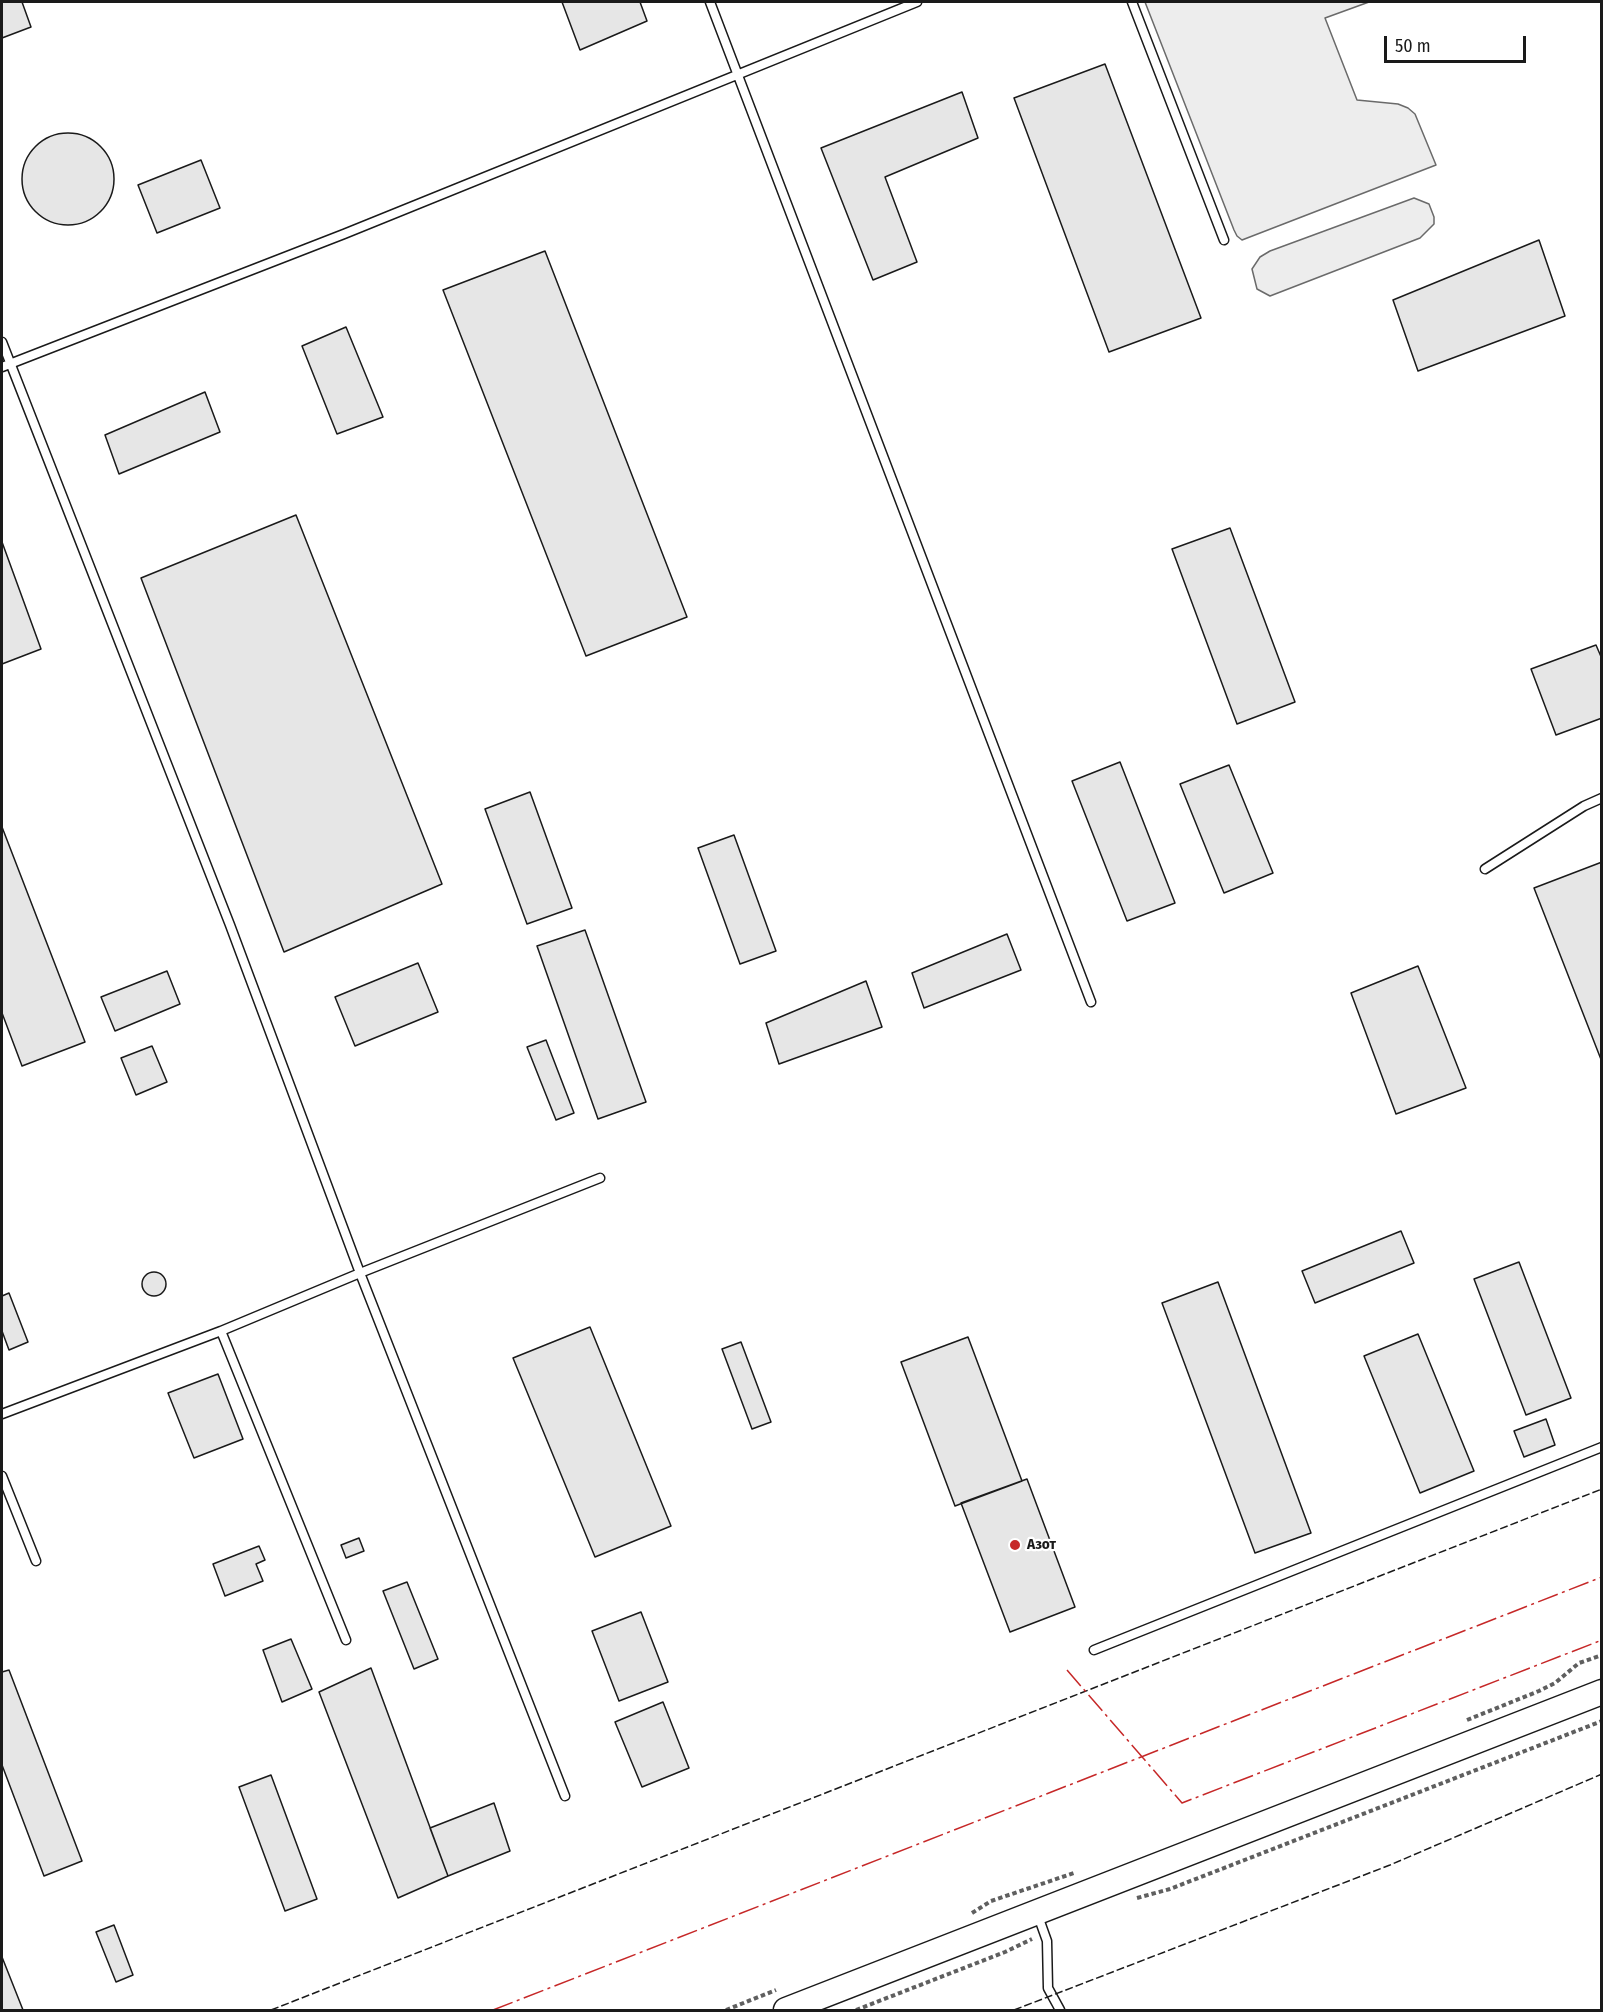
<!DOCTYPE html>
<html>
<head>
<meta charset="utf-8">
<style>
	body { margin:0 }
	#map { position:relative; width:1603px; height:2012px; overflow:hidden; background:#fff; font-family:"Fira Sans Condensed",sans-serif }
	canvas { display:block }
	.frame { position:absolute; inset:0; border:3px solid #1a1a1a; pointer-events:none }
	.scale { position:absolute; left:1384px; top:36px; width:142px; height:27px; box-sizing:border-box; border:3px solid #1a1a1a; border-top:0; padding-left:8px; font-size:18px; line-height:21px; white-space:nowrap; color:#1a1a1a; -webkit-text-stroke:4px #fff; paint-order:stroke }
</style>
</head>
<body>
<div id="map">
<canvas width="1603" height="2012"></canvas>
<div class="frame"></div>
<div class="scale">50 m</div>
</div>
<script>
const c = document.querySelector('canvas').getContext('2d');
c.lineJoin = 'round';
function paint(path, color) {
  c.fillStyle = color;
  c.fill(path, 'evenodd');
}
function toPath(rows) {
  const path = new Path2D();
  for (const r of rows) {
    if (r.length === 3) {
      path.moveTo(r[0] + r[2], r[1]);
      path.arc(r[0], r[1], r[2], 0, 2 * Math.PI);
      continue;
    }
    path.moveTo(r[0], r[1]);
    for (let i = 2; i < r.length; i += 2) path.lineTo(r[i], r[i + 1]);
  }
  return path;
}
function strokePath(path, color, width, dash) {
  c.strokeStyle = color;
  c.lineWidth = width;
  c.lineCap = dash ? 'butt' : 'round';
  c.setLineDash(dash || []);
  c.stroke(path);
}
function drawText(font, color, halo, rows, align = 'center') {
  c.font = font + ' "Fira Sans Condensed",sans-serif';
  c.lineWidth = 4.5;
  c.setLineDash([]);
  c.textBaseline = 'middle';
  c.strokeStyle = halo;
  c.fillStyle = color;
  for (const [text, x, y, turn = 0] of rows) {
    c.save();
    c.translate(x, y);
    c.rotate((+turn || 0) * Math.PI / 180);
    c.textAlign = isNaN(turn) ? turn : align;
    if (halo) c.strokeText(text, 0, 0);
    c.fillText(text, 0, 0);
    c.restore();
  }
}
const built = toPath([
	[1145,2,1369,2,1325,18,1357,100,1398,104,1408,108,1415,114,1436,165,1242,240,1237,236,1234,230,1145,2],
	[1414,198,1429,204,1434,217,1434,224,1420,238,1270,296,1257,289,1252,269,1260,257,1270,251,1414,198]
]);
const building = toPath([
	[2,2,22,2,31,27,2,38,2,2],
	[562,2,640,2,647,21,580,50,562,2],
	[1105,64,1201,318,1109,352,1014,98,1105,64],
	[962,92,978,138,885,177,917,262,873,280,821,148,962,92],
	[68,179,46],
	[201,160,220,208,157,233,138,185,201,160],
	[1539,240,1565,316,1418,371,1393,300,1539,240],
	[545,251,687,617,586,656,443,290,545,251],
	[346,327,383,417,337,434,302,346,346,327],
	[205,392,220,432,119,474,105,435,205,392],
	[296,515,442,884,284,952,141,578,296,515],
	[1230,528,1295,702,1237,724,1172,549,1230,528],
	[2,542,41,649,2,664,2,542],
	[1596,645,1602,659,1602,718,1556,735,1531,669,1596,645],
	[1120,762,1175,903,1127,921,1072,781,1120,762],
	[1229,765,1273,873,1224,893,1180,784,1229,765],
	[530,792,572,908,527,924,485,809,530,792],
	[2,827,85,1042,22,1066,2,1013,2,827],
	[734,835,776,951,740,964,698,848,734,835],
	[1602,862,1602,1062,1534,888,1602,862],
	[585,930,646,1102,598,1119,537,946,585,930],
	[1007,934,1021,970,924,1008,912,973,1007,934],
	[418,963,438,1012,355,1046,335,997,418,963],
	[1418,966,1466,1088,1396,1114,1351,993,1418,966],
	[167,971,180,1004,115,1031,101,997,167,971],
	[866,981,882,1027,779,1064,766,1023,866,981],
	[546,1040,574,1113,556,1120,527,1047,546,1040],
	[152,1046,167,1082,136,1095,121,1058,152,1046],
	[1401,1231,1414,1263,1315,1303,1302,1271,1401,1231],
	[1519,1262,1571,1398,1526,1415,1474,1279,1519,1262],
	[154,1284,12],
	[1218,1282,1311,1533,1255,1553,1162,1303,1218,1282],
	[9,1293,28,1342,9,1350,2,1331,2,1296,9,1293],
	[590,1327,671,1526,595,1557,513,1358,590,1327],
	[1418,1334,1474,1471,1420,1493,1364,1356,1418,1334],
	[968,1337,1022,1481,955,1506,901,1362,968,1337],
	[741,1342,771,1422,752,1429,722,1349,741,1342],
	[218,1374,243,1439,194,1458,168,1393,218,1374],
	[1546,1419,1555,1445,1524,1457,1514,1431,1546,1419],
	[1027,1479,1075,1607,1010,1632,961,1503,1027,1479],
	[359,1538,364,1551,346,1558,341,1545,359,1538],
	[259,1546,265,1560,256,1564,263,1581,225,1596,213,1564,259,1546],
	[407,1582,438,1659,414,1669,383,1591,407,1582],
	[641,1612,668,1682,619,1701,592,1631,641,1612],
	[291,1639,312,1689,282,1702,263,1650,291,1639],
	[371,1668,448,1876,398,1898,319,1692,371,1668],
	[9,1670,82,1861,44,1876,2,1765,2,1672,9,1670],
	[663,1702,689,1768,642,1787,615,1722,663,1702],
	[271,1775,317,1899,285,1911,239,1787,271,1775],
	[494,1803,510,1851,448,1876,430,1828,494,1803],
	[114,1925,133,1975,116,1982,96,1932,114,1925],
	[2,1957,23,2010,2,2010,2,1957]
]);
const path = toPath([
	[1467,1720,1539,1691,1555,1683,1579,1663,1602,1655],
	[1137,1898,1170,1889,1602,1721],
	[972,1913,991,1901,1074,1873],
	[726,2010,776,1990],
	[856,2010,1005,1952,1032,1939]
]);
const service = toPath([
	[710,2,1091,1002],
	[1132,2,1224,240],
	[2,342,230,925,360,1273,600,1178],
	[2,367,344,234,917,2],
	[1485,869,1584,806,1602,798],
	[221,1331,360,1273,565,1796],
	[2,1414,221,1331,346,1640],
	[2,1476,36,1561],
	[1094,1650,1602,1447],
	[1037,1913,1047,1941,1048,1988,1060,2010]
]);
const secondary = toPath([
	[786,2010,1602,1692]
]);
const fence = toPath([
	[271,2010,1602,1489],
	[1014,2010,1390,1865,1602,1774]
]);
const power = toPath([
	[1067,1670,1182,1803,1602,1640],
	[493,2010,1602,1577]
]);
const markers = [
	[1015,1545,6,"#c62828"]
];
const poiNames = [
	["Азот",1027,1545]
];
paint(built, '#ededed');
strokePath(built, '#6a6a6a', 1.5);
paint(building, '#e6e6e6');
strokePath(building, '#1a1a1a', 1.5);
strokePath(service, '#1a1a1a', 11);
strokePath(secondary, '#1a1a1a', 27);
strokePath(path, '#5f5f5f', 4, [4.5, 3]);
strokePath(service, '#fff', 8);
strokePath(secondary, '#fff', 24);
strokePath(fence, '#1a1a1a', 1.5, [8, 3]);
strokePath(power, '#c62828', 1.5, [21, 4.5, 3, 4.5]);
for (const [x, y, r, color] of markers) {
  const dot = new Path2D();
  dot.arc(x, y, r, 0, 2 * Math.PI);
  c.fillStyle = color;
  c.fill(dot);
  strokePath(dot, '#fff', 2);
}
drawText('bold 15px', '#1a1a1a', '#fff', poiNames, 'left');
</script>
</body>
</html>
